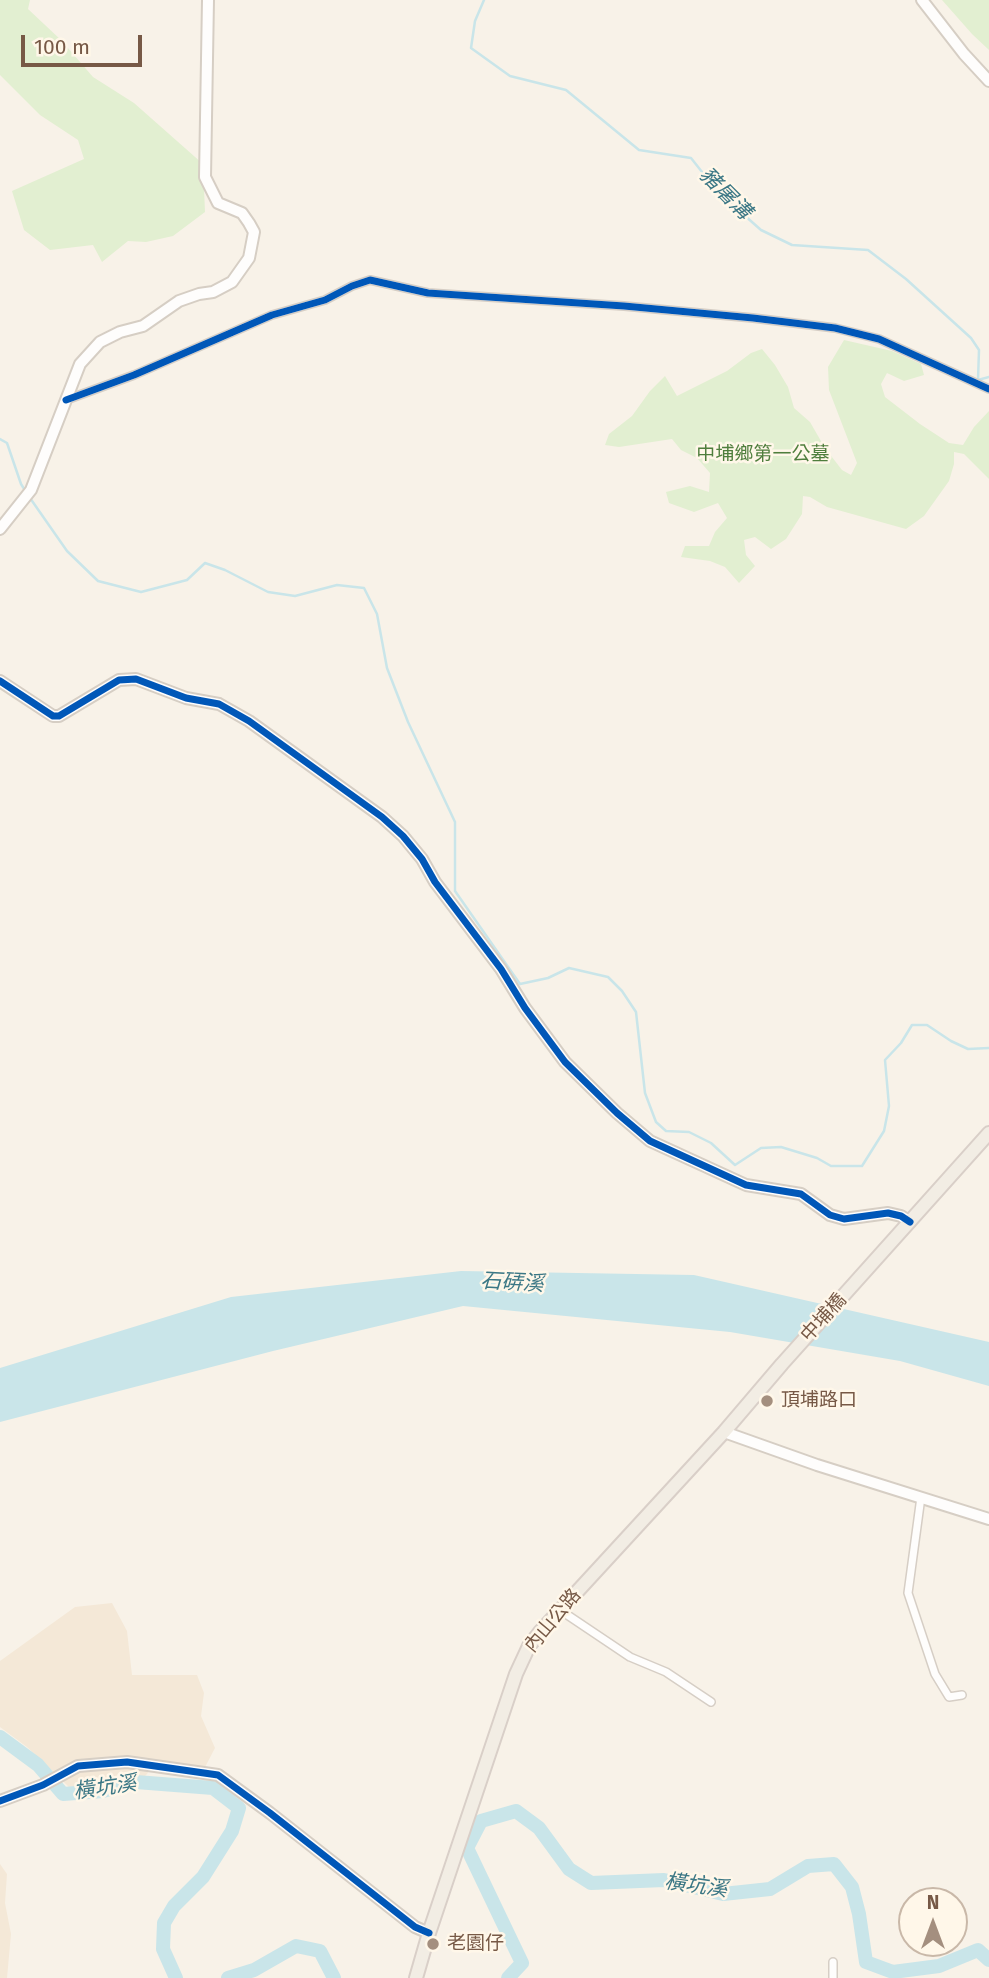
<!DOCTYPE html>
<html>
<head>
<meta charset="utf-8">
<style>
	body { margin:0 }
	#map { position:relative; width:989px; height:1978px; overflow:hidden; background:#f8f2e8; font-family:"Fira Sans",sans-serif }
	canvas { display:block }
	.north { position:absolute; left:898px; top:1887px; width:70px; height:70px; box-sizing:border-box; background:#fff7e9; border:2px solid #c9b8a8; border-radius:50%; rotate:0deg; font-size:19px; font-weight:700; line-height:28px; text-align:center; color:#775946 }
	.north::after { content:''; display:block; margin:auto; width:24px; height:32px; background:#a48f7f; clip-path:polygon(50% 0,100% 100%,50% 72%,0 100%) }
	.scale { position:absolute; left:21px; top:35px; width:121px; height:32px; box-sizing:border-box; border:4px solid #775946; border-top:0; padding-left:9px; font-size:21px; line-height:24px; white-space:nowrap; color:#775946; -webkit-text-stroke:5px #fff7e9; paint-order:stroke }
</style>
</head>
<body>
<div id="map">
<canvas width="989" height="1978"></canvas>
<div class="north">N</div>
<div class="scale">100 m</div>
</div>
<script>
const c = document.querySelector('canvas').getContext('2d');
c.lineJoin = 'round';
function paint(path, color) {
  c.fillStyle = color;
  c.fill(path, 'evenodd');
}
function toPath(rows) {
  const path = new Path2D();
  for (const r of rows) {
    path.moveTo(r[0], r[1]);
    for (let i = 2; i < r.length; i += 2) path.lineTo(r[i], r[i + 1]);
  }
  return path;
}
function strokePath(path, color, width, dash) {
  c.strokeStyle = color;
  c.lineWidth = width;
  c.lineCap = dash ? 'butt' : 'round';
  c.setLineDash(dash || []);
  c.stroke(path);
}
function drawText(font, color, halo, rows, align = 'center') {
  c.font = font + ' "Fira Sans","Noto Sans TC",sans-serif';
  c.lineWidth = 5;
  c.setLineDash([]);
  c.textBaseline = 'middle';
  c.strokeStyle = halo;
  c.fillStyle = color;
  for (const [text, x, y, turn = 0] of rows) {
    c.save();
    c.translate(x, y);
    c.rotate((+turn || 0) * Math.PI / 180);
    c.textAlign = isNaN(turn) ? turn : align;
    if (halo) c.strokeText(text, 0, 0);
    c.fillText(text, 0, 0);
    c.restore();
  }
}
const residential = toPath([
	[112,1603,127,1631,132,1675,197,1675,204,1693,201,1716,215,1748,203,1771,156,1763,142,1780,69,1787,27,1747,0,1727,0,1661,75,1607],
	[0,1864,7,1874,5,1903,11,1934,7,1978,0,1978]
]);
const green = toPath([
	[0,0,30,0,28,9,61,40,93,77,134,103,203,164,205,212,173,236,146,242,128,241,102,262,93,245,50,250,24,230,12,191,84,159,78,140,40,115,0,75],
	[942,0,989,0,989,50,972,34],
	[844,340,892,351,921,364,924,375,904,381,887,373,881,384,885,397,920,424,949,443,963,445,974,427,989,411,989,479,964,454,954,452,954,464,949,481,924,516,906,529,827,507,810,497,803,496,802,514,786,539,771,549,755,537,744,540,746,555,755,566,739,583,725,567,710,561,681,557,685,546,709,546,715,532,727,518,718,503,694,512,669,503,666,492,690,486,709,492,710,473,697,458,681,450,672,439,619,447,605,445,609,434,632,416,650,391,665,376,677,396,727,371,751,353,762,349,775,365,788,387,794,408,810,422,825,448,842,470,851,475,857,463,829,390,828,367]
]);
const water = toPath([
	[461,1271,694,1275,989,1342,989,1386,900,1361,730,1332,463,1306,273,1351,0,1422,0,1368,231,1297]
]);
const stream = toPath([
	[484,0,475,21,471,48,510,76,566,90,639,150,691,158,717,191,761,230,792,245,868,250,906,279,971,338,979,350,978,380,989,377],
	[0,439,7,443,21,484,26,492],
	[30,498,67,551,98,581,141,592,187,580,205,563,225,570,268,592,295,596,337,585,364,588,377,614,387,668,408,722,455,822,455,891,520,984,548,978,569,968,608,977,622,991,636,1012,645,1093,656,1122,666,1131,689,1132,711,1143,735,1165,761,1148,781,1147,817,1158,831,1166,862,1166,884,1131,889,1106,885,1060,901,1043,912,1025,927,1025,951,1041,968,1049,989,1048]
]);
const river = toPath([
	[0,1737,38,1765,63,1794,103,1791,136,1782,213,1788,239,1808,232,1831,203,1877,174,1906,164,1923,163,1949,176,1978],
	[228,1978,254,1970,296,1946,320,1951,334,1978],
	[508,1978,522,1963,467,1848,481,1821,516,1811,539,1828,569,1869,591,1883,664,1880,723,1894,770,1889,808,1866,834,1864,852,1887,859,1914,866,1962,893,1972,939,1966,978,1950,989,1960]
]);
const street = toPath([
	[66,400,134,375,272,315,325,300,352,286,370,280,428,293,624,306,753,318,835,328,879,339,989,389],
	[921,1497,908,1593,935,1674,949,1697,962,1695],
	[560,1610,630,1657,666,1672,711,1702],
	[833,1962,833,1978]
]);
const secondary = toPath([
	[922,0,964,54,989,81],
	[0,529,31,490,80,364,100,342,120,332,143,326,179,301,199,294,213,292,232,282,249,258,254,232,249,223,242,213,218,203,205,177,208,0],
	[0,681,53,716,59,716,119,680,136,679,186,698,219,704,249,721,382,817,403,836,422,859,435,882,501,969,525,1008,565,1062,617,1113,650,1141,746,1185,801,1194,830,1215,844,1219,888,1213,901,1216,910,1222],
	[724,1432,817,1465,989,1519],
	[0,1801,43,1785,78,1766,127,1762,218,1775,270,1813,415,1927,429,1933]
]);
const primary = toPath([
	[416,1978,429,1933,516,1674,529,1646,540,1632,724,1432,782,1364,989,1133]
]);
const cycleway = toPath([
	[66,400,134,375,272,315,325,300,352,286,370,280,428,293,624,306,753,318,835,328,879,339,989,389],
	[0,681,53,716,59,716,119,680,136,679,186,698,219,704,249,721,382,817,403,836,422,859,435,882,501,969,525,1008,565,1062,617,1113,650,1141,746,1185,801,1194,830,1215,844,1219,888,1213,901,1216,910,1222],
	[0,1801,43,1785,78,1766,127,1762,218,1775,270,1813,415,1927,429,1933]
]);
const markers = [
	[767,1401,7,"#a48f7f"],
	[433,1944,7,"#a48f7f"]
];
const parkNames = [
	["中埔鄉第一公墓",763,455]
];
const streetNames = [
	["中埔橋",824,1318,-48],
	["內山公路",553,1621,-50]
];
const poiNames = [
	["頂埔路口",781,1401],
	["老園仔",447,1944]
];
const waterNames = [
	["豬屠溝",725,194,45],
	["石硦溪",512,1283,3],
	["橫坑溪",105,1788,-8],
	["橫坑溪",696,1886,8]
];
paint(residential, '#f4e8d7');
paint(green, '#e2efd1');
paint(water, '#c9e5e9');
strokePath(stream, '#c9e5e9', 2.5);
strokePath(river, '#c9e5e9', 14);
strokePath(street, '#d6cec5', 10);
strokePath(secondary, '#d6cec4', 14);
strokePath(primary, '#d9cfc8', 16);
strokePath(street, '#fefdfc', 7);
strokePath(secondary, '#fefdfc', 10);
strokePath(primary, '#f2ede4', 12);
strokePath(cycleway, '#0057b8', 7);
for (const [x, y, r, color] of markers) {
  const dot = new Path2D();
  dot.arc(x, y, r, 0, 2 * Math.PI);
  c.fillStyle = color;
  c.fill(dot);
  strokePath(dot, '#fff7e9', 2.5);
}
drawText('19px', '#4f7e3d', '#fff7e9', parkNames);
drawText('19px', '#775946', '#fff7e9', streetNames);
drawText('19px', '#775946', '#fff7e9', poiNames, 'left');
drawText('italic 21px', '#3b7785', '#fff7e9', waterNames);
</script>
</body>
</html>
